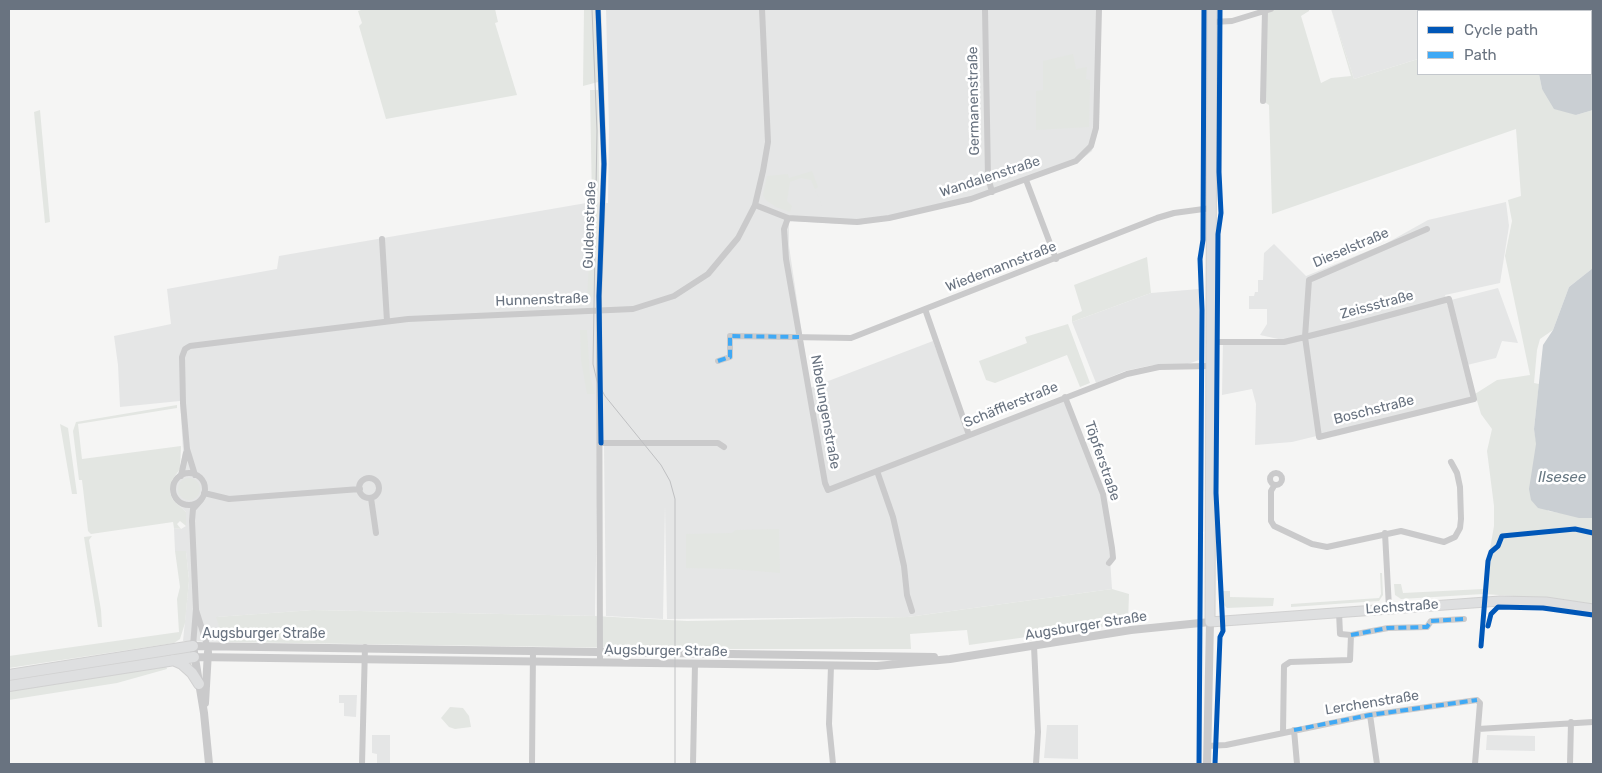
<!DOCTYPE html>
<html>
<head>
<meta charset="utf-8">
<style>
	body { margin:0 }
	#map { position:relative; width:1602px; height:773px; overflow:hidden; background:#f5f5f4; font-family:Rubik,sans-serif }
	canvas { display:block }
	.frame { position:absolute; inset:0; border:10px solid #697380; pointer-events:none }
	.legend { position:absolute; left:1417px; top:10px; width:175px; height:65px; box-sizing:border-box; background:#fff; border:1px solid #c3c7cc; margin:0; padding:6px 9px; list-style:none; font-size:15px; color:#697380 }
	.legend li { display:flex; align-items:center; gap:10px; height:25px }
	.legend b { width:25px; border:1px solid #c3c7cc }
</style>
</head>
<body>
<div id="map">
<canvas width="1602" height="773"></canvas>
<div class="frame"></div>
<ul class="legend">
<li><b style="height:6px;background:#0057b8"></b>Cycle path</li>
<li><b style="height:6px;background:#3fa9f5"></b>Path</li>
</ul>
</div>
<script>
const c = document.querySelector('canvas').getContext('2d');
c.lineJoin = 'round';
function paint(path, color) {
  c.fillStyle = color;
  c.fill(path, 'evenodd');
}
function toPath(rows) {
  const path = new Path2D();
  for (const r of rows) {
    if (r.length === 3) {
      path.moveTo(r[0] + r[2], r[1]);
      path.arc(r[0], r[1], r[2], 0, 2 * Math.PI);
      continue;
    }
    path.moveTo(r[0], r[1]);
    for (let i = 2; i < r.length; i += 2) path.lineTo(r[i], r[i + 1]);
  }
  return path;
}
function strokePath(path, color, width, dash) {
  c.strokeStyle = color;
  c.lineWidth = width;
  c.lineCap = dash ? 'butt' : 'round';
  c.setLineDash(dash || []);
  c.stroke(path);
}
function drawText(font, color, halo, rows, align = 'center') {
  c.font = font + ' Rubik,sans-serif';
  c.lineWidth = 5;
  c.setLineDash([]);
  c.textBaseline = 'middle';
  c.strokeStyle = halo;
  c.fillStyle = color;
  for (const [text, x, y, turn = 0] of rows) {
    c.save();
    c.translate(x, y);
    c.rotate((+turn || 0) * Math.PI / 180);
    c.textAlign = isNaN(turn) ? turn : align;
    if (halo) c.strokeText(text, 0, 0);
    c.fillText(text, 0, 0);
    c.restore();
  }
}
const built = toPath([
	[606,9,1101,9,1099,126,1092,151,1077,163,984,196,859,225,789,221,789,246,810,388,933,341,968,435,1064,396,1107,512,1112,589,908,617,667,619,665,506,663,619,606,616,604,446,598,446,595,616,313,610,217,617,224,642,183,641,189,580,186,552,175,551,174,528,181,529,186,526,186,512,173,500,170,487,180,469,183,451,180,401,120,407,118,365,114,336,171,324,167,289,277,269,279,256,592,202,608,203,609,128],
	[1331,9,1468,9,1459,11,1418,11,1418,59,1354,79],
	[1506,202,1509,226,1500,283,1445,295,1472,398,1292,442,1255,445,1256,404,1252,389,1222,395,1223,340,1283,341,1303,335,1283,340,1260,335,1267,324,1267,309,1249,309,1249,296,1254,296,1255,292,1258,292,1258,280,1263,280,1264,253,1274,244,1306,276,1385,244,1428,220],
	[1498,288,1518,343,1502,341,1496,358,1467,365,1451,300],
	[1199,289,1199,360,1188,364,1153,365,1125,371,1096,383,1072,322,1151,293],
	[339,695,357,695,356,717,344,716,344,703,339,703],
	[1047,725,1078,725,1078,759,1044,758],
	[372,735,390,735,390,764,377,764,377,754,372,753],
	[1487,735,1535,736,1535,751,1486,750]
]);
const green = toPath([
	[364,9,495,9,498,22,495,23,517,95,386,119,359,26,362,23,358,11],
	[584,9,595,9,598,82,583,86],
	[1274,9,1309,9,1309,11,1301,16,1321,83,1331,78,1351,76,1331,9,1354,79,1418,59,1418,74,1539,74,1542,89,1576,115,1593,110,1593,268,1569,287,1553,330,1540,339,1537,350,1534,383,1539,384,1534,429,1548,511,1593,518,1593,604,1560,599,1483,594,1401,599,1395,595,1394,584,1401,584,1403,593,1483,589,1494,526,1494,506,1487,451,1492,429,1481,414,1475,394,1497,380,1530,375,1505,256,1512,221,1508,200,1521,196,1516,129,1272,214,1269,105,1263,101,1266,11],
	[1073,54,1076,69,1087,67,1086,79,1090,80,1089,127,1036,130,1036,91,1043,90,1043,61],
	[590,90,598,90,599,181,595,296,587,301,592,202],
	[40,110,50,222,45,223,34,112],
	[812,171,818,187,815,189,826,215,811,180,801,178,790,182,787,201,792,206,790,212,776,207,766,200,763,195,767,176,788,174,789,178],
	[1147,257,1151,293,1072,322,1072,316,1082,311,1074,285],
	[1068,324,1090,383,1080,387,1067,355,995,383,986,380,979,361,1027,343,1025,337],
	[580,330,587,330,590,377,595,394,587,394,581,360],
	[177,405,177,408,78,424,82,459,181,446,180,469,172,480,170,493,173,500,186,512,186,526,180,521,177,524,181,529,174,528,173,522,91,534,88,531,82,480,79,480,73,431,76,422],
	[60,424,68,428,77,494,72,494],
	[189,489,11],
	[779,529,780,573,733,569,686,568,686,534,732,533,736,530],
	[92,536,89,540,101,610,102,627,98,627,84,537],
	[175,551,186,551,189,580,185,623,180,639,174,643,9,668,9,656,179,632,177,599,180,587],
	[1380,573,1382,573,1383,595,1379,601,1291,607,1291,604,1379,598,1381,594],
	[1112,589,1129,594,1128,623,969,645,967,630,910,634,911,649,696,649,224,642,216,617,313,610,595,616,687,621,908,617],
	[1222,591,1230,591,1230,597,1274,598,1273,606,1227,608,1222,603],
	[166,665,167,669,117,683,9,700,9,691],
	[450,707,463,708,469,716,471,727,455,729,449,727,441,718]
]);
const water = toPath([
	[1535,9,1593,9,1593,110,1576,115,1554,109,1542,89,1539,74,1591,74,1591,11,1534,11],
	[1593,268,1593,518,1579,518,1538,508,1531,500,1529,489,1536,444,1534,429,1543,345,1553,330,1569,287]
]);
const minor = toPath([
	[598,9,604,164,599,296,600,663],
	[985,9,988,177,992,192],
	[1212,22,1232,21,1271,9],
	[1263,101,1265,10],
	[1026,180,1056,259],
	[755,205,788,218,857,222,889,218,971,199,1076,161,1091,146,1096,128,1099,9],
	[788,218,784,229,786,259,825,483,828,490,1127,374,1159,367,1209,366],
	[382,239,387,321],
	[925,309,969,435],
	[1209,342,1284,342,1305,337,1349,326,1449,299,1474,399,1319,437,1305,337,1309,280,1427,229],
	[718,361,730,357,730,336,851,338,1157,218,1174,213,1211,208],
	[1065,397,1103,494,1112,548,1113,558,1109,563],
	[601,443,718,443,724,447],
	[877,471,893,517,904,566,907,595,912,611],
	[1276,479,6],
	[189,489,16],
	[195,475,187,449,183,403,182,357,185,349,190,346,408,319,633,309,674,296,708,274,738,238,755,205,763,171,768,142,762,9],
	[181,476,186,453],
	[369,488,10],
	[1274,486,1271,491,1271,521,1274,526,1312,544,1327,547,1401,531,1444,542,1455,537,1460,528,1461,519,1460,487,1457,473,1451,462],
	[204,493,229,499,360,489],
	[371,498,376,533],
	[1385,533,1389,608],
	[196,610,207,645],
	[1351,635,1388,628,1427,627,1431,621,1464,619],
	[193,646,196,609,192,521,193,509,201,500],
	[1034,646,1038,732,1036,764],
	[831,666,829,724,833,764],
	[1370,715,1377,764],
	[1478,729,1593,722],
	[1294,730,1297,764],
	[1283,732,1284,666,1290,662,1350,660,1351,635,1340,634,1339,612],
	[1207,746,1226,745,1370,715,1477,700,1480,703,1475,764],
	[362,764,365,647],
	[532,764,533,650],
	[693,764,695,664],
	[1570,764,1571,722]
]);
const tertiary = toPath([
	[194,657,877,666,950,659,1131,630,1210,622,1207,764],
	[205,703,208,652],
	[209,764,204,713,193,646,934,657]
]);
const secondary = toPath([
	[1212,9,1210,622,1500,601,1546,602,1593,609]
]);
const trunk = toPath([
	[173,660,182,664,192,673,199,684],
	[9,675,193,646],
	[9,686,194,657]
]);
const tram = toPath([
	[592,9,597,131,593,364,597,381,605,396,661,465,670,481,675,499,675,764]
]);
const quiet = toPath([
	[718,361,730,357,730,336,799,337],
	[1351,635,1388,628,1427,627,1431,621,1464,619],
	[1294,730,1370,715,1477,700]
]);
const cycleway = toPath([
	[598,9,604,164,599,296,601,443],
	[1488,626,1491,614,1498,607,1543,608,1593,615],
	[1481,646,1488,561,1491,552,1498,546,1502,536,1575,529,1593,533],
	[1199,764,1202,310,1200,259,1203,240,1204,9],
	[1215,764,1220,637,1223,631,1216,493,1218,234,1221,213,1219,172,1220,9]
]);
const streetNames = [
	["Germanenstraße",974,101,-91],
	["Wandalenstraße",990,177,-18],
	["Guldenstraße",590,225,-88],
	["Dieselstraße",1351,248,-23],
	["Wiedemannstraße",1001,267,-21],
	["Hunnenstraße",542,300,-2],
	["Zeissstraße",1377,305,-15],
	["Schäfflerstraße",1011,405,-22],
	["Boschstraße",1374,410,-14],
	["Nibelungenstraße",825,412,80],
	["Töpferstraße",1102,461,71],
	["Lechstraße",1402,607,-4],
	["Augsburger Straße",1086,626,-9],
	["Augsburger Straße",264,634],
	["Augsburger Straße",666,651,1],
	["Lerchenstraße",1372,703,-9]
];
const waterNames = [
	["Ilsesee",1562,478]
];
paint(built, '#e5e6e6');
paint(green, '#e3e6e2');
paint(water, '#cacfd3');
strokePath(secondary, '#d1d1d1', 11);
strokePath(trunk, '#d1d1d1', 12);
strokePath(minor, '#cacacb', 6);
strokePath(tertiary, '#cacacb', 8);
strokePath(secondary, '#dedfe0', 9);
strokePath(trunk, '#dedfe0', 10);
strokePath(tram, '#bfc0c2', 1);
strokePath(quiet, '#3fa9f5', 4, [8, 4]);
strokePath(cycleway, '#0057b8', 5);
drawText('14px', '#697380', '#fff', streetNames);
drawText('italic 15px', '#697983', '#fff', waterNames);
</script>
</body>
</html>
